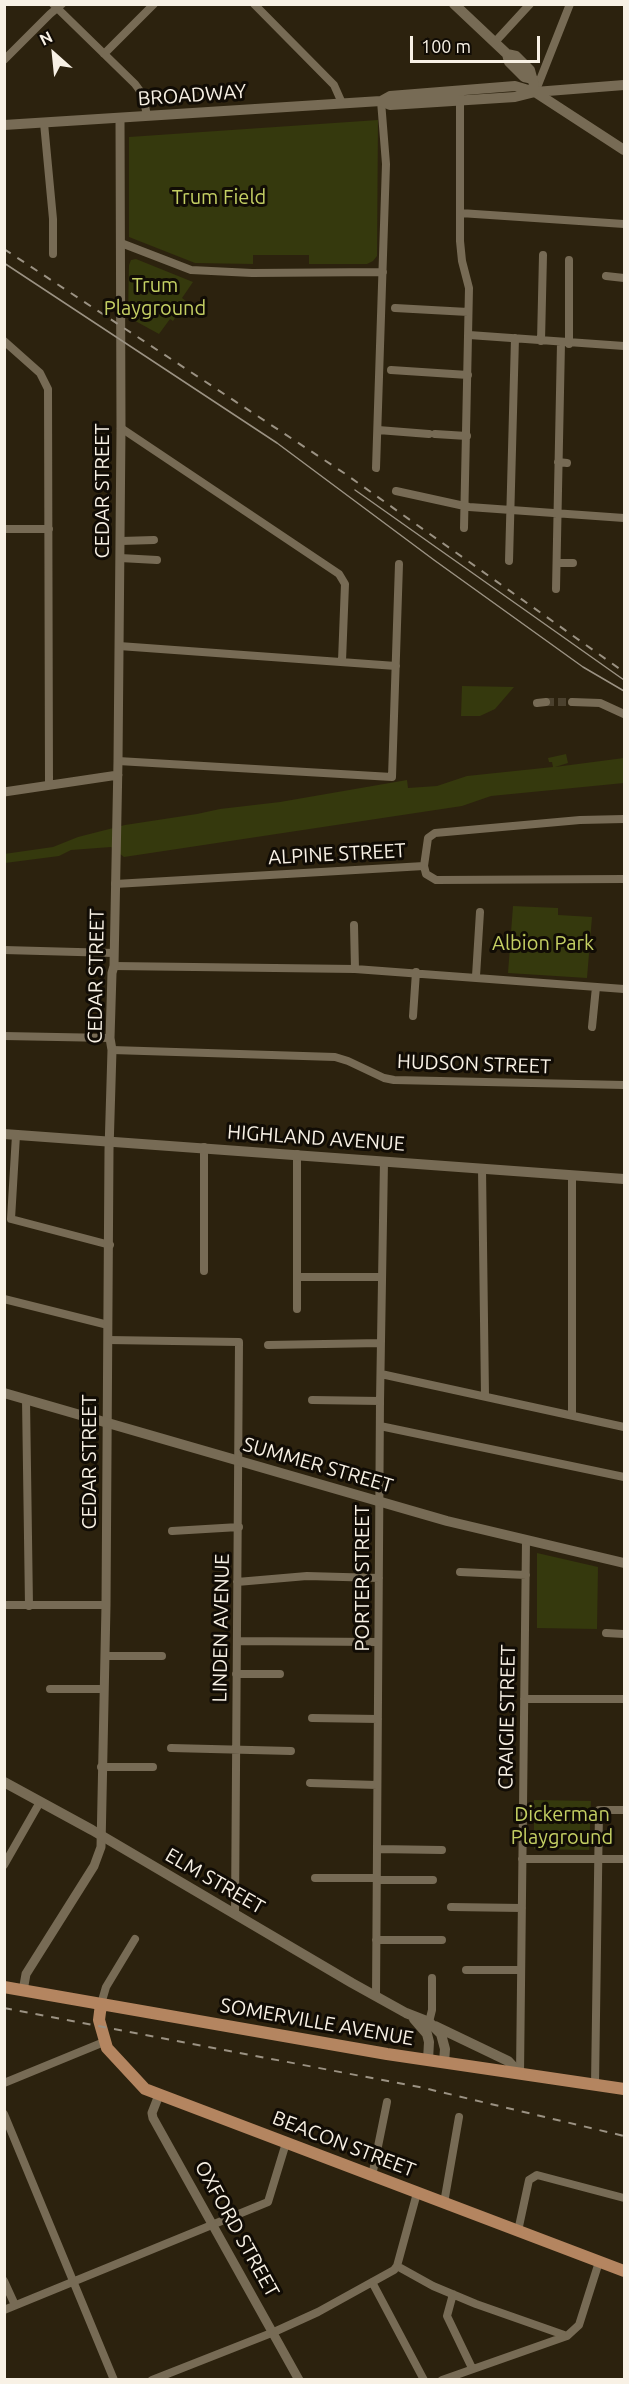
<!DOCTYPE html>
<html>
<head>
<meta charset="utf-8">
<style>
	body { margin:0 }
	#map { position:relative; width:629px; height:2384px; overflow:hidden; background:#2c220e; font-family:Ubuntu,sans-serif }
	canvas { display:block }
	.frame { position:absolute; inset:0; border:6px solid #f8f1e5; pointer-events:none }
	.north { position:absolute; left:24px; top:24px; width:60px; height:60px; -webkit-text-stroke:4px #110c05; paint-order:stroke; rotate:333deg; font-size:16px; font-weight:700; line-height:24px; text-align:center; color:#f8f1e5 }
	.north::after { content:''; display:block; margin:auto; width:21px; height:27px; background:#f8f1e5; clip-path:polygon(50% 0,100% 100%,50% 72%,0 100%) }
	.scale { position:absolute; left:410px; top:36px; width:130px; height:27px; box-sizing:border-box; border:3px solid #f8f1e5; border-top:0; padding-left:8px; font-size:18px; line-height:21px; white-space:nowrap; color:#f8f1e5; -webkit-text-stroke:4px #110c05; paint-order:stroke }
</style>
</head>
<body>
<div id="map">
<canvas width="629" height="2384"></canvas>
<div class="frame"></div>
<div class="north">N</div>
<div class="scale">100 m</div>
</div>
<script>
const c = document.querySelector('canvas').getContext('2d');
c.lineJoin = 'round';
function paint(path, color) {
  c.fillStyle = color;
  c.fill(path, 'evenodd');
}
function toPath(rows) {
  const path = new Path2D();
  for (const r of rows) {
    path.moveTo(r[0], r[1]);
    for (let i = 2; i < r.length; i += 2) path.lineTo(r[i], r[i + 1]);
  }
  return path;
}
function strokePath(path, color, width, dash) {
  c.strokeStyle = color;
  c.lineWidth = width;
  c.lineCap = dash ? 'butt' : 'round';
  c.setLineDash(dash || []);
  c.stroke(path);
}
function drawText(font, color, halo, rows, align = 'center') {
  c.font = font + ' Ubuntu,sans-serif';
  c.lineWidth = 6;
  c.setLineDash([]);
  c.textBaseline = 'middle';
  c.strokeStyle = halo;
  c.fillStyle = color;
  for (const [text, x, y, turn = 0] of rows) {
    c.save();
    c.translate(x, y);
    c.rotate((+turn || 0) * Math.PI / 180);
    c.textAlign = isNaN(turn) ? turn : align;
    if (halo) c.strokeText(text, 0, 0);
    c.fillText(text, 0, 0);
    c.restore();
  }
}
const green = toPath([
	[378,120,377,256,373,261,367,264,309,264,309,255,253,255,253,264,195,263,129,237,129,137],
	[136,259,193,282,182,298,186,301,173,321,170,319,159,334,128,317,129,265,131,260],
	[462,686,514,687,495,709,480,716,461,716],
	[566,754,568,763,555,767,624,758,624,783,491,796,462,806,124,857,111,847,71,850,59,856,5,863,4,854,53,847,78,837,125,825,197,814,220,809,280,802,407,780,408,788,437,786,467,776,553,767,552,762,549,762,548,758],
	[513,906,558,908,558,915,592,917,587,978,508,973],
	[537,1553,598,1567,597,1629,537,1628],
	[534,1800,591,1801,589,1850,534,1849]
]);
const minorTunnel = toPath([
	[546,702,572,702]
]);
const minor = toPath([
	[53,4,135,84,143,95,147,116],
	[254,4,334,85,342,103],
	[495,42,530,4],
	[104,54,154,4],
	[4,60,50,14,62,4],
	[536,90,570,4],
	[460,96,460,241,462,261,469,288,464,528],
	[44,123,53,219,53,254],
	[460,213,624,224],
	[121,243,191,270,252,273,383,272],
	[569,260,569,344],
	[606,276,624,278],
	[395,308,468,312],
	[469,335,624,346],
	[4,341,40,373,48,389,49,785],
	[541,341,543,255],
	[391,370,468,375],
	[121,428,339,574,345,584,342,661],
	[378,430,429,434],
	[435,434,467,436],
	[558,462,567,463],
	[376,468,386,164,381,101],
	[396,491,469,507,624,518],
	[4,529,49,529],
	[121,541,154,540],
	[120,558,157,560],
	[509,561,515,338],
	[557,563,573,563],
	[556,589,561,343],
	[119,646,396,666],
	[572,702,600,703,624,714],
	[537,703,546,702],
	[118,761,392,777,399,564],
	[624,819,580,820,435,833,428,838,424,866,426,874,436,880,624,879],
	[115,884,424,866],
	[354,925,355,969],
	[4,950,114,953],
	[114,966,355,969,624,989],
	[476,976,480,912],
	[413,1016,416,972],
	[592,1027,596,987],
	[4,1036,110,1038],
	[112,1050,335,1057,348,1061,384,1078,394,1080,624,1085],
	[16,1135,11,1219,110,1245],
	[482,1168,485,1396],
	[204,1271,204,1147],
	[297,1277,382,1277],
	[4,1299,108,1325],
	[297,1309,297,1154],
	[108,1340,239,1342,235,1913],
	[268,1345,381,1343],
	[381,1374,624,1427],
	[26,1399,29,1606],
	[312,1400,380,1401],
	[572,1415,572,1175],
	[380,1426,624,1477],
	[172,1531,239,1527],
	[460,1572,526,1575],
	[237,1582,307,1576,379,1578],
	[4,1605,106,1605],
	[606,1633,624,1634],
	[237,1641,378,1642],
	[105,1656,162,1656],
	[236,1674,280,1674],
	[50,1689,104,1689],
	[524,1699,624,1699],
	[312,1718,378,1719],
	[171,1748,291,1751],
	[101,1767,153,1767],
	[310,1783,377,1785],
	[377,1849,442,1850],
	[522,1859,624,1859],
	[4,1865,40,1802],
	[315,1878,377,1878],
	[377,1880,433,1880],
	[451,1907,522,1908],
	[376,1940,442,1940],
	[466,1970,521,1970],
	[376,1996,380,1401,384,1161],
	[101,2004,106,1987,135,1939],
	[429,2022,432,2010,432,1978],
	[520,2074,526,1540],
	[4,2083,104,2042],
	[595,2085,599,1810,624,1810],
	[4,2114,114,2380],
	[372,2176,387,2102],
	[444,2203,459,2117],
	[518,2231,529,2180,537,2175,624,2198],
	[397,2266,433,2286,476,2304,567,2336],
	[4,2281,15,2305],
	[372,2282,424,2380],
	[453,2294,447,2316,472,2368],
	[4,2310,268,2202,286,2143],
	[152,2380,274,2332,318,2312,394,2270,397,2266,417,2193],
	[442,2380,567,2336,579,2325,599,2262]
]);
const tertiary = toPath([
	[4,792,118,775],
	[23,1991,26,1974,94,1866,101,1847,106,1605,109,1150,112,1050,110,1038,112,973,114,966,118,761,121,428,120,118],
	[159,2095,152,2113,153,2118,299,2380]
]);
const secondary = toPath([
	[454,4,507,54,509,62,524,77,533,79],
	[507,54,516,56,530,70,534,85],
	[381,101,390,105,515,97,535,92,624,85],
	[4,125,381,101,390,96,515,86,535,92,624,150],
	[4,1134,624,1179],
	[4,1393,447,1521,624,1563],
	[4,1782,92,1830,352,1983,406,2013,429,2022,441,2034,445,2049,444,2062],
	[414,2019,427,2034,429,2042,428,2060],
	[435,2026,508,2061,520,2074]
]);
const primary = toPath([
	[4,1987,387,2054,624,2089],
	[101,2004,99,2020,107,2048,145,2089,624,2271]
]);
const tram = toPath([
	[4,263,277,443,434,560,583,667,624,691],
	[355,490,624,680]
]);
const rail = toPath([
	[4,249,344,473,624,672],
	[4,2008,424,2088,624,2136]
]);
const streetNames = [
	["BROADWAY",192,95,-4],
	["CEDAR STREET",102,491,-90],
	["ALPINE STREET",337,854,-3],
	["CEDAR STREET",96,976,-89],
	["HUDSON STREET",474,1064,2],
	["HIGHLAND AVENUE",316,1138,4],
	["CEDAR STREET",89,1462,-90],
	["SUMMER STREET",318,1465,16],
	["PORTER STREET",362,1578,-90],
	["LINDEN AVENUE",221,1628,-89],
	["CRAIGIE STREET",507,1717,-89],
	["ELM STREET",215,1881,30],
	["SOMERVILLE AVENUE",317,2022,10],
	["BEACON STREET",344,2144,21],
	["OXFORD STREET",237,2229,61]
];
const parkNames = [
	["Trum Field",219,197],
	["Trum",155,285],
	["Playground",155,308],
	["Albion Park",543,943],
	["Dickerman",562,1814],
	["Playground",562,1837]
];
paint(green, '#35390d');
strokePath(minorTunnel, '#4b412e', 8, [8, 4]);
strokePath(minor, '#776b55', 8);
strokePath(tertiary, '#776b55', 9);
strokePath(secondary, '#776b55', 10);
strokePath(primary, '#b48560', 12);
strokePath(tram, '#9b9283', 1.5);
strokePath(rail, '#9b9283', 2, [8, 8]);
drawText('20px', '#f8f1e5', '#110c05', streetNames);
drawText('20px', '#c4cf63', '#110c05', parkNames);
</script>
</body>
</html>
